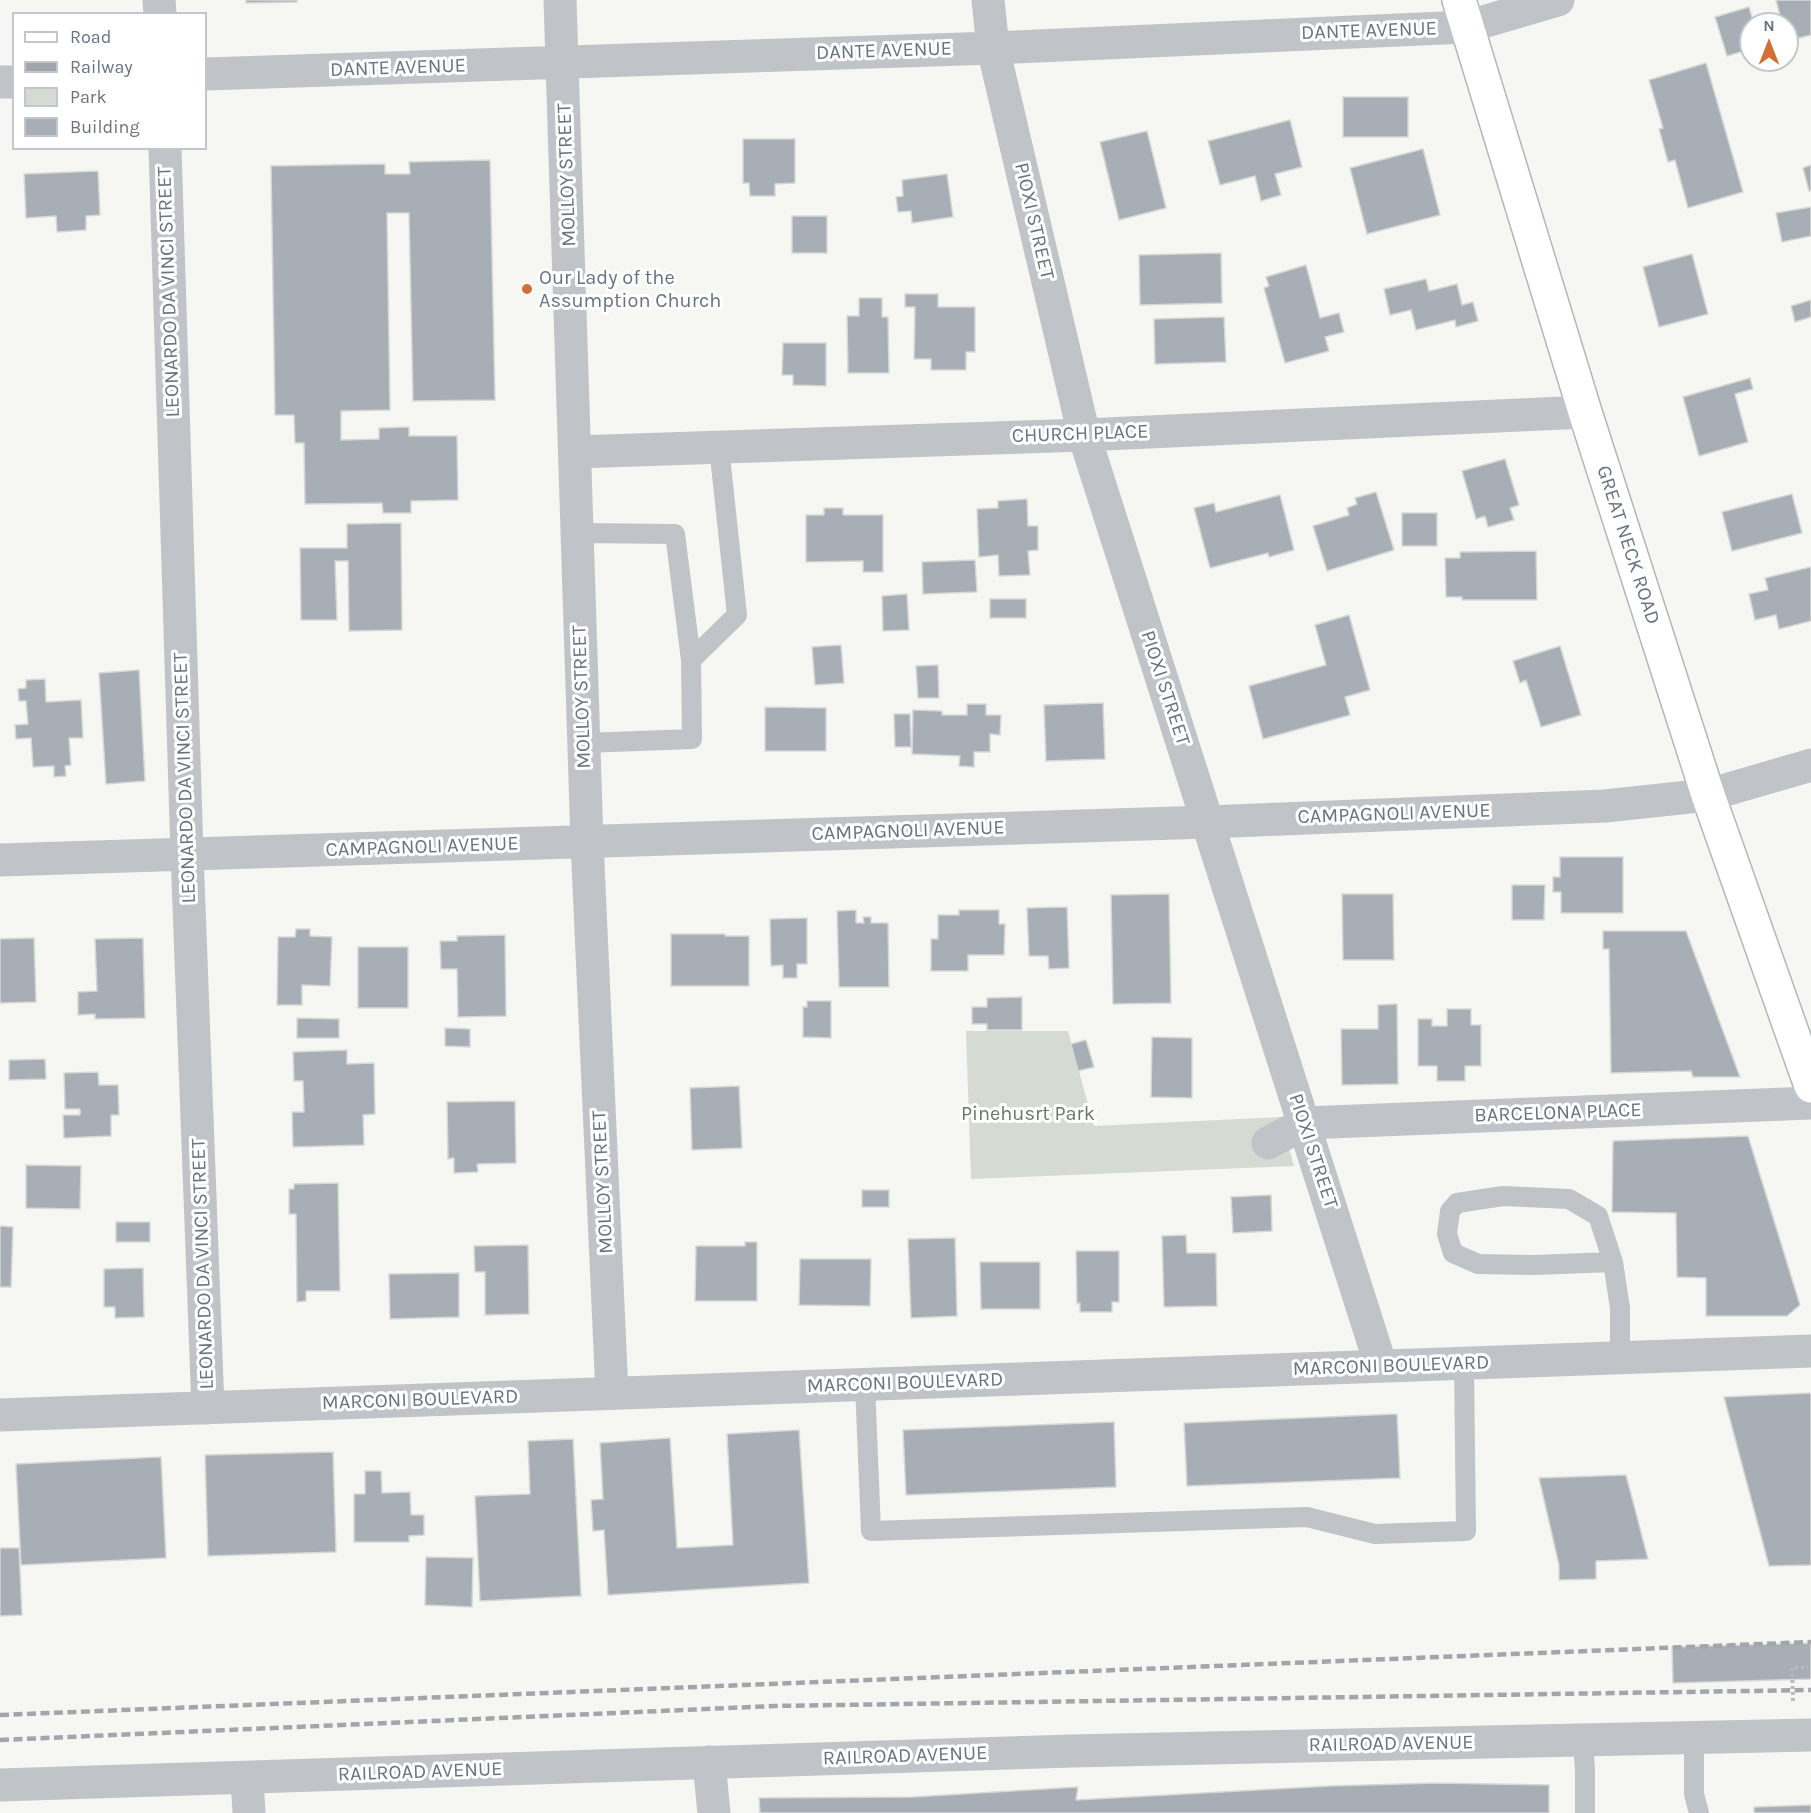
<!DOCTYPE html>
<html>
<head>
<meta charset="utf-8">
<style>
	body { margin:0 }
	#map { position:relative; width:1811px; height:1813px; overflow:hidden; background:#f6f6f3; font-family:Karla,sans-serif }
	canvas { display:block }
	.legend { position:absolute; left:12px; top:12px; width:195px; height:138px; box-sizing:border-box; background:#fff; border:2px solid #c3c7cd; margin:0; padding:8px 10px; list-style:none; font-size:18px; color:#687381 }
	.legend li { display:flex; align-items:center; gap:12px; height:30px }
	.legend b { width:30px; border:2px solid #c3c7cd }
	.north { position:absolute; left:1739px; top:12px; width:60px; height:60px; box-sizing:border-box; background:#fff; border:2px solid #c3c7cd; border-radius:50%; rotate:0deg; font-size:16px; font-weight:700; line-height:24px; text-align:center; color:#687381 }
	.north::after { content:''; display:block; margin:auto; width:21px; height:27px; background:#d36e37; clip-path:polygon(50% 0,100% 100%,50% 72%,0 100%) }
</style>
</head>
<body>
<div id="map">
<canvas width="1811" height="1813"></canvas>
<ul class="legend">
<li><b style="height:8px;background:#fff"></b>Road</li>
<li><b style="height:8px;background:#a2a6ac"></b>Railway</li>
<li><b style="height:16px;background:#d5dbd3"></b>Park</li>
<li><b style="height:16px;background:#a8aeb5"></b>Building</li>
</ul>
<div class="north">N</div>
</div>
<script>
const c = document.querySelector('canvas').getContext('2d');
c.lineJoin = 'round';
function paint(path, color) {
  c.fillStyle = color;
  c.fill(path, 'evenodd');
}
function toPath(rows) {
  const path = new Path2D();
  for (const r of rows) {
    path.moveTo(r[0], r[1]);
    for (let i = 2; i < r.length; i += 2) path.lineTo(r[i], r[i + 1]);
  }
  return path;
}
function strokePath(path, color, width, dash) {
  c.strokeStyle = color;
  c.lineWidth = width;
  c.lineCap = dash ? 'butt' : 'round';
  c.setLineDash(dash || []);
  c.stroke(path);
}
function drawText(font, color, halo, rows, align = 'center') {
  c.font = font + ' Karla,sans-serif';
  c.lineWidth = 6;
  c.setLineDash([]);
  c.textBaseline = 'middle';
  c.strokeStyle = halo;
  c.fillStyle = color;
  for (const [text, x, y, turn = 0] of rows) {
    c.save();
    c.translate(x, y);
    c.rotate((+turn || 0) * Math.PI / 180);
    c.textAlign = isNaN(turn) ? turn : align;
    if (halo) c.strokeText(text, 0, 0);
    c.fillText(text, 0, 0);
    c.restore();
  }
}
const green = toPath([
	[966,1031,1068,1031,1094,1126,1281,1117,1294,1166,971,1179]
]);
const building = toPath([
	[246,0,297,0,297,2,246,3,246,0],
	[1776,0,1811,0,1811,35,1787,41,1787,24,1782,24,1776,0],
	[1749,7,1754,24,1751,24,1751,49,1727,56,1715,17,1749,7],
	[1706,63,1743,192,1688,208,1675,160,1668,162,1659,129,1663,128,1649,80,1706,63],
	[1343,97,1408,97,1408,137,1343,137,1343,97],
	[1290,120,1302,167,1275,174,1281,195,1261,201,1255,176,1220,185,1208,141,1290,120],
	[1147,131,1166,208,1119,220,1100,142,1147,131],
	[743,139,795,139,795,183,775,184,775,196,750,196,749,183,743,183,743,139],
	[1423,149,1440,215,1367,234,1350,168,1423,149],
	[490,160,495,400,413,401,409,213,387,213,390,410,341,411,341,440,379,439,379,428,409,427,409,436,457,436,458,500,411,501,411,513,383,513,382,503,305,504,304,443,295,443,294,415,275,415,271,166,385,164,385,174,410,174,409,162,490,160],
	[1811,165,1811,191,1809,191,1803,168,1811,165],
	[98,171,100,215,86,216,86,230,57,232,56,216,26,218,24,174,98,171],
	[947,174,953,217,912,223,911,211,898,212,896,197,903,196,902,180,947,174],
	[1811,207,1811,236,1782,242,1776,213,1811,207],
	[792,216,827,216,827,253,792,253,792,216],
	[1221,253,1222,303,1140,305,1139,255,1221,253],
	[1692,254,1708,314,1659,327,1643,267,1692,254],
	[1306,265,1320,318,1339,313,1344,332,1325,337,1329,351,1285,363,1264,288,1269,286,1266,277,1306,265],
	[1426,279,1429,291,1457,284,1462,305,1473,302,1478,321,1456,327,1455,320,1416,330,1411,310,1390,315,1384,289,1426,279],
	[905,294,938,294,938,307,975,307,975,352,966,352,966,370,931,370,931,359,914,359,915,307,905,307,905,294],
	[859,298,882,298,882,317,888,317,889,373,848,373,847,316,859,316,859,298],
	[1811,300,1811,317,1795,322,1791,306,1811,300],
	[1224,317,1226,362,1155,364,1154,319,1224,317],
	[783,343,826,343,826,386,793,385,793,375,782,375,783,343],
	[1750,378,1753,389,1735,394,1748,442,1699,456,1683,397,1750,378],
	[1505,459,1519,505,1510,508,1514,520,1488,527,1485,516,1476,519,1462,471,1505,459],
	[1376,492,1394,550,1327,571,1313,526,1349,515,1347,508,1357,504,1355,498,1376,492],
	[1792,494,1802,533,1732,551,1722,512,1792,494],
	[1280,495,1294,550,1269,557,1268,553,1210,568,1194,508,1214,503,1216,512,1280,495],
	[1027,499,1028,526,1038,526,1038,550,1028,551,1030,575,999,576,998,555,979,557,977,509,998,508,998,501,1027,499],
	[824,508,843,508,843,515,883,515,883,572,863,572,863,561,806,562,806,515,824,515,824,508],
	[1402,513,1437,513,1437,546,1402,546,1402,513],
	[401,523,402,630,349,631,348,561,335,561,337,620,301,620,300,548,347,548,347,524,401,523],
	[1536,551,1537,600,1462,600,1462,597,1446,597,1445,558,1460,558,1460,552,1536,551],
	[975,560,977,592,923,594,922,562,975,560],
	[1811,567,1811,621,1779,629,1776,615,1755,620,1749,594,1768,590,1765,578,1811,567],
	[907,594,909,630,883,631,882,596,907,594],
	[990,599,1026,599,1026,618,990,618,990,599],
	[1349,615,1370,690,1345,697,1350,715,1263,739,1249,686,1326,665,1315,625,1349,615],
	[841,645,844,683,815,685,812,647,841,645],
	[1560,646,1581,715,1541,727,1526,680,1520,683,1513,661,1560,646],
	[938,665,939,698,918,698,916,666,938,665],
	[139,670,145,781,106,784,99,673,139,670],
	[45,679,46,702,81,700,83,738,69,738,71,765,65,766,66,776,54,777,54,766,33,767,31,738,16,739,15,725,28,724,26,701,19,701,18,689,26,688,26,680,45,679],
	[1103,703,1105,759,1046,761,1044,705,1103,703],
	[967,704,986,704,986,715,1001,715,1000,735,990,734,990,752,974,752,974,767,959,766,960,756,912,754,913,710,942,711,942,715,967,715,967,704],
	[765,707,826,708,826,751,765,751,765,707],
	[894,714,910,714,911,747,895,747,894,714],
	[1560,857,1623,857,1623,913,1561,913,1561,892,1553,892,1553,877,1560,877,1560,857],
	[1512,885,1545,885,1544,920,1512,920,1512,885],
	[1169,894,1171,1003,1113,1004,1111,895,1169,894],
	[1342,894,1393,894,1394,960,1343,960,1342,894],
	[1067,907,1069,968,1049,969,1048,956,1029,956,1027,908,1067,907],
	[856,910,856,923,864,923,863,917,871,917,871,923,888,923,889,987,839,987,837,911,856,910],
	[959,910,999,910,999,924,1005,924,1004,955,968,955,968,971,931,971,931,939,938,939,938,915,959,915,959,910],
	[807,918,807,964,797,964,797,978,783,978,783,965,771,966,770,919,807,918],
	[296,929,310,929,310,936,332,937,330,986,302,985,302,1005,277,1005,278,937,295,937,296,929],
	[1603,931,1686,931,1740,1077,1693,1077,1691,1071,1611,1073,1609,949,1603,949,1603,931],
	[671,934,725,934,725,936,749,936,749,986,671,986,671,934],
	[505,935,506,1016,458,1017,457,969,441,969,440,941,457,941,457,936,505,935],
	[34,938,36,1002,0,1003,0,939,34,938],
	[143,938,145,1018,95,1019,95,1014,78,1015,78,992,97,991,95,939,143,938],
	[358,947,408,947,408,1008,358,1008,358,947],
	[1022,997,1022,1030,987,1030,987,1024,972,1024,972,1007,987,1007,987,998,1022,997],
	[807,1001,831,1001,831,1038,803,1037,803,1007,807,1007,807,1001],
	[1397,1004,1398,1084,1342,1085,1341,1029,1378,1029,1378,1005,1397,1004],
	[1447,1009,1471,1009,1471,1025,1481,1025,1481,1066,1465,1066,1465,1081,1437,1081,1437,1066,1418,1066,1418,1019,1432,1019,1432,1026,1447,1026,1447,1009],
	[297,1018,339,1019,339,1038,297,1038,297,1018],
	[445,1028,470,1029,470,1047,445,1046,445,1028],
	[1152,1037,1192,1038,1192,1098,1151,1097,1152,1037],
	[1086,1040,1094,1067,1078,1071,1071,1044,1086,1040],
	[347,1050,347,1064,374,1063,375,1114,363,1115,364,1145,293,1147,292,1112,304,1112,303,1081,294,1081,293,1052,347,1050],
	[45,1059,46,1079,9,1080,9,1060,45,1059],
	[98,1072,99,1085,118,1085,119,1115,111,1115,111,1136,64,1138,63,1115,80,1115,80,1109,65,1109,64,1073,98,1072],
	[739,1086,742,1148,692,1150,690,1088,739,1086],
	[515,1101,516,1163,477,1164,478,1172,454,1173,454,1158,448,1159,447,1102,515,1101],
	[1748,1136,1800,1305,1787,1316,1706,1316,1706,1278,1677,1277,1676,1213,1612,1212,1613,1141,1748,1136],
	[26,1165,81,1166,80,1209,26,1208,26,1165],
	[338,1183,340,1291,306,1291,306,1301,297,1302,296,1214,289,1214,289,1189,294,1189,294,1184,338,1183],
	[862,1190,889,1190,889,1207,862,1207,862,1190],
	[1271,1195,1272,1231,1233,1233,1231,1197,1271,1195],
	[116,1222,150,1222,150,1242,116,1242,116,1222],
	[0,1226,13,1227,11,1287,0,1287,0,1226],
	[1186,1235,1187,1253,1216,1253,1217,1306,1164,1307,1162,1236,1186,1235],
	[955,1238,957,1316,911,1318,908,1239,955,1238],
	[745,1242,757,1242,757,1301,695,1301,696,1246,745,1246,745,1242],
	[528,1245,529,1314,485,1315,485,1272,475,1272,474,1246,528,1245],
	[1076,1251,1119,1251,1119,1302,1112,1302,1112,1312,1080,1312,1080,1303,1077,1304,1076,1251],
	[800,1259,871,1259,870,1306,799,1305,800,1259],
	[980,1262,1040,1262,1040,1309,981,1309,980,1262],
	[143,1268,144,1317,115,1318,115,1307,104,1307,104,1269,143,1268],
	[459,1273,459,1317,390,1319,389,1274,459,1273],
	[1811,1393,1811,1565,1769,1566,1724,1397,1811,1393],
	[1397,1414,1400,1478,1187,1486,1184,1423,1397,1414],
	[1114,1422,1116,1487,906,1495,903,1430,1114,1422],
	[799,1430,809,1583,608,1595,604,1530,593,1531,591,1500,603,1499,600,1443,670,1438,677,1548,733,1545,727,1434,799,1430],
	[573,1439,581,1596,480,1601,475,1496,530,1494,528,1441,573,1439],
	[333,1452,336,1552,208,1556,205,1455,333,1452],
	[161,1457,166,1558,21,1565,16,1464,161,1457],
	[365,1471,381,1471,382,1493,410,1492,411,1515,424,1515,424,1535,409,1536,409,1542,354,1542,354,1494,365,1494,365,1471],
	[1626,1475,1648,1559,1596,1561,1596,1579,1559,1580,1559,1565,1539,1478,1626,1475],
	[0,1548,19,1548,22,1615,0,1616,0,1548],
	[426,1557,473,1558,472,1607,425,1605,426,1557],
	[1811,1643,1811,1679,1673,1683,1672,1647,1811,1643],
	[1437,1783,1549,1785,1549,1813,760,1813,759,1798,913,1797,1078,1787,1076,1800,1330,1786,1437,1783],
	[1811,1805,1811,1813,1754,1813,1754,1807,1811,1805]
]);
const path = toPath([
	[1793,1701,1792,1668,1808,1667]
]);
const service = toPath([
	[577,533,675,534,691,660],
	[584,743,692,739,691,660,737,615,719,447],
	[1613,1262,1534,1265,1478,1264,1453,1253,1447,1234,1450,1211,1457,1203,1503,1196,1569,1199,1598,1216,1613,1262,1620,1308,1620,1358],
	[865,1384,871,1531,1307,1517,1375,1534,1466,1531,1464,1363],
	[1694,1737,1694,1794,1699,1813],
	[1583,1740,1585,1771,1585,1813]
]);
const minor = toPath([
	[159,0,160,14],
	[560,0,587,842,612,1393],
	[988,0,993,48,1084,435,1381,1366],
	[206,74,993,48,1466,27,1558,0],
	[0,82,14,82],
	[165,148,187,854,208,1408],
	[575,452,1084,435,1585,412],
	[0,860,1208,822,1605,806,1708,795,1811,765],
	[1268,1143,1305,1123,1811,1103],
	[0,1415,1811,1351],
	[709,1762,714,1813],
	[247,1778,249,1813],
	[0,1785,1071,1751,1811,1735]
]);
const secondary = toPath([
	[1459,0,1585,412,1708,795,1811,1086]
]);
const rail = toPath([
	[0,1715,1811,1642],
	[0,1740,774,1706,1811,1690]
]);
const markers = [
	[527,289,6,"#d36e37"]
];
const streetNames = [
	["DANTE AVENUE",1369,31,-2],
	["DANTE AVENUE",884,51,-2],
	["DANTE AVENUE",398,68,-2],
	["MOLLOY STREET",567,175,-92],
	["PIOXI STREET",1034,221,77],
	["LEONARDO DA VINCI STREET",169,292,-92],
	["CHURCH PLACE",1080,434,-2],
	["GREAT NECK ROAD",1628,545,72],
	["PIOXI STREET",1165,688,72],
	["MOLLOY STREET",582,697,-92],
	["LEONARDO DA VINCI STREET",185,778,-92],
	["CAMPAGNOLI AVENUE",1394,814,-2],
	["CAMPAGNOLI AVENUE",908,831,-2],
	["CAMPAGNOLI AVENUE",422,847,-2],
	["BARCELONA PLACE",1558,1113,-2],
	["PIOXI STREET",1313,1151,72],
	["MOLLOY STREET",603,1182,-93],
	["LEONARDO DA VINCI STREET",203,1264,-92],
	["MARCONI BOULEVARD",1391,1366,-2],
	["MARCONI BOULEVARD",905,1383,-2],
	["MARCONI BOULEVARD",420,1400,-2],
	["RAILROAD AVENUE",1391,1744,-1],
	["RAILROAD AVENUE",905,1756,-2],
	["RAILROAD AVENUE",420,1772,-2]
];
const poiNames = [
	["Our Lady of the",539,278],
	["Assumption Church",539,301]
];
const parkNames = [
	["Pinehusrt Park",1028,1114]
];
paint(green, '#d5dbd3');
paint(building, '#a8aeb5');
strokePath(building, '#d7d8d6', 1.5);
strokePath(secondary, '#b3b6bb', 36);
strokePath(path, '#b8babd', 4, [3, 3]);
strokePath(service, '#c0c3c7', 20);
strokePath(minor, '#c0c3c7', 33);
strokePath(secondary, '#fff', 33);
strokePath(rail, '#a2a6ac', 4.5, [9, 4.5]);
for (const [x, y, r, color] of markers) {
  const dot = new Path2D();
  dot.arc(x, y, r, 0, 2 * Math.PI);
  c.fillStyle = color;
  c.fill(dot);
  strokePath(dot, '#fff', 2);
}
drawText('20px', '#687381', '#fff', streetNames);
drawText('20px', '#687381', '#fff', poiNames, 'left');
drawText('20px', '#687966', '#fff', parkNames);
</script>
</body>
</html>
